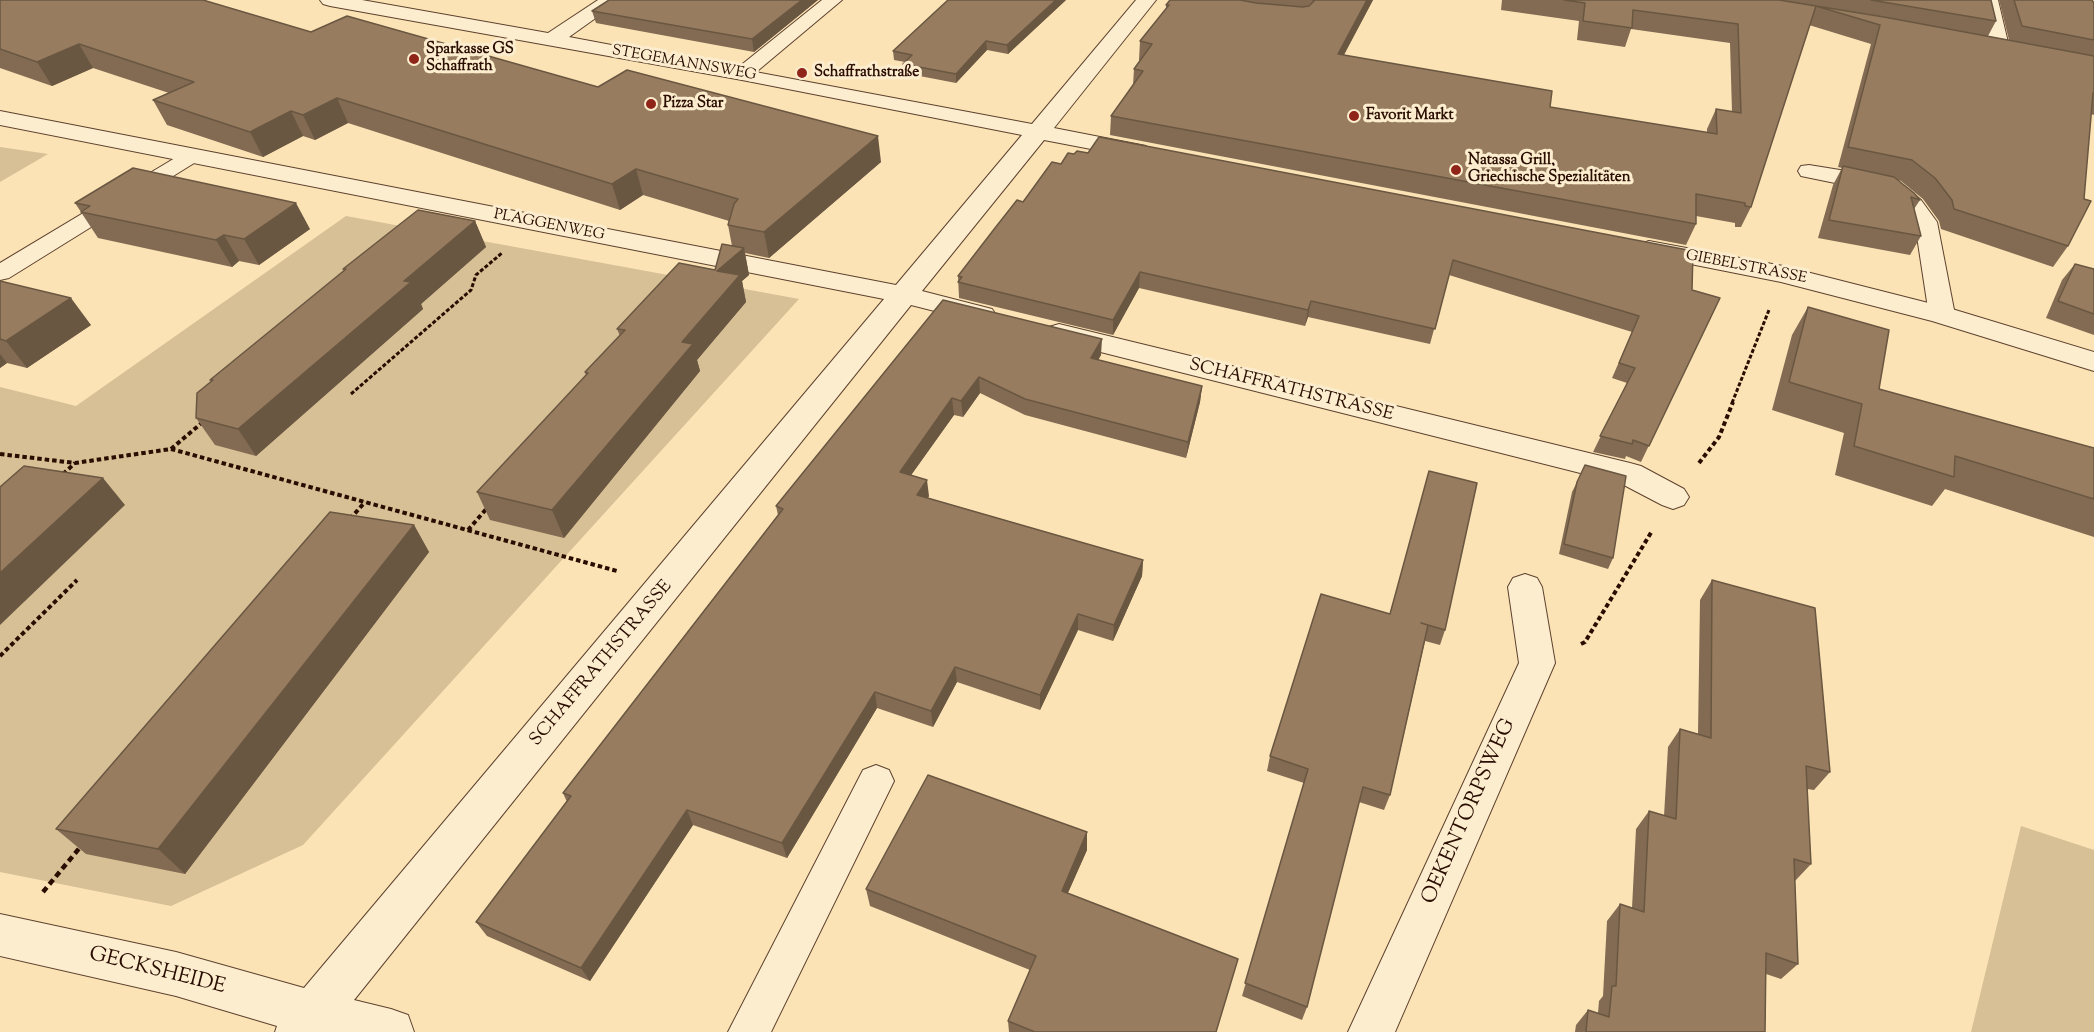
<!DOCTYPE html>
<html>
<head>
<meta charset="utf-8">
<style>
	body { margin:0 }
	canvas { display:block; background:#fbe3b5 }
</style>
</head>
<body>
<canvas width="2094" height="1032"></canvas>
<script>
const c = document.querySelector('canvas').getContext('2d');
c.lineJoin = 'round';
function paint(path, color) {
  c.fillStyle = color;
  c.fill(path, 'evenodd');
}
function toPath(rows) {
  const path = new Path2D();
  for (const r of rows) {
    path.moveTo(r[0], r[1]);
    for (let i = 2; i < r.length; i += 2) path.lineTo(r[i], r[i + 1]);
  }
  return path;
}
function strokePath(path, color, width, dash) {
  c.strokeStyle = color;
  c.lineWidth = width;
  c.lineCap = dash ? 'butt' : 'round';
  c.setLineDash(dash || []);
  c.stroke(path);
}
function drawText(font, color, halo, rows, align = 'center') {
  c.font = font + ' "Sorts Mill Goudy",serif';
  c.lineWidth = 6;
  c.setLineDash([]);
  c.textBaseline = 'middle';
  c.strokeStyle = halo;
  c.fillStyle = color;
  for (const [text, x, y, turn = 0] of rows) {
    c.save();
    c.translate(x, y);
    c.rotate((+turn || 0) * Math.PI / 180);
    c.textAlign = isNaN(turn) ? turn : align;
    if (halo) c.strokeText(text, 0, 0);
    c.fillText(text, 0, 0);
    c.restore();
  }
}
const green = toPath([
	[0,147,48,154,0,182],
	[346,216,799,299,303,845,171,906,0,872,0,387,76,406],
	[2021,826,2094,850,2094,1032,1971,1032]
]);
const pathFar2 = toPath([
	[351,394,471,290,476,275,502,253],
	[1732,403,1769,310]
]);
const pathFar1 = toPath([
	[171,449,204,421],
	[0,454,75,463,171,449,617,571],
	[1699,463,1719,437,1733,402],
	[63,474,75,463],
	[350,519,365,502],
	[468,530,488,507],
	[1581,644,1585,642,1652,531],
	[0,656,77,580]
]);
const path = toPath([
	[43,892,82,845]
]);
const lane = toPath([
	[822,0,842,0,749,78,735,78,732,74,735,70,822,0],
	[192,150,199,152,203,156,199,160,9,278,0,280,0,263,185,152,192,150],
	[1809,165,1871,175,1900,183,1921,200,1937,222,1955,315,1951,320,1942,323,1933,320,1929,315,1915,223,1905,210,1884,193,1801,176,1798,171,1801,166,1809,165],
	[876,765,889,770,894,781,771,1032,728,1032,863,770,876,765]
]);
const street = toPath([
	[320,0,362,0,548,33,598,0,621,0,569,37,1032,124,1136,0,1156,0,1054,128,1146,146,1150,151,1146,156,1138,158,1044,140,922,291,992,309,996,315,992,321,982,323,911,305,354,1000,391,1009,408,1015,414,1032,275,1032,277,1026,176,996,0,956,0,914,176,952,304,988,884,299,0,125,0,111,896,285,1022,135,742,80,330,6,323,4,320,0],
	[1978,0,1998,0,2010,51,2007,55,2000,57,1993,55,1990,51,1978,0],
	[1649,241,1783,266,1952,309,2094,352,2094,371,1932,321,1781,282,1640,254,1636,249,1640,244,1649,241],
	[1059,324,1630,463,1641,466,1684,489,1689,497,1684,505,1673,509,1662,505,1620,483,1049,339,1045,333,1049,327,1059,324],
	[1525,574,1537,578,1542,587,1555,663,1395,1032,1348,1032,1519,663,1508,587,1513,578,1525,574]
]);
const wall = toPath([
	[0,0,311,32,598,87,881,162,769,258,745,253,749,275,742,281,746,302,697,360,700,371,564,538,490,520,477,492,586,376,585,372,620,336,617,329,715,270,732,246,728,225,729,221,643,195,620,210,348,123,315,140,303,136,263,157,167,125,153,100,169,93,93,68,52,86,0,68],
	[609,0,818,0,754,52,596,23,592,11],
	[1066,0,1008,54,987,50,956,83,904,73,903,64,905,62,894,60,893,51],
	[1170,0,1373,0,1344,55,1550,107,1707,133,1707,129,1716,109,1732,112,1730,43,1631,29,1625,47,1577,40,1579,21,1501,10,1502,0,1991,0,1996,21,1988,36,2009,40,1999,0,2092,0,2094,3,2094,115,2091,114,2068,246,2053,267,1941,229,1939,221,1923,199,1901,181,1898,180,1920,200,1914,209,1921,236,1910,255,1818,238,1833,185,1842,168,1838,167,1871,44,1809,25,1751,207,1741,227,1735,227,1735,223,1696,216,1696,224,1686,245,1110,135,1111,116,1133,85,1134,69,1140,61,1139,60,1140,41,1166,10,1166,5],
	[1023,202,1692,290,1720,298,1641,462,1626,456,1625,459,1593,452,1627,383,1612,378,1632,332,1449,275,1430,344,1308,317,1305,326,1139,288,1113,335,959,298,958,276],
	[75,203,310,229,259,265,239,261,232,267,98,238],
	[475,221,486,247,421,304,423,309,256,456,215,445,196,418,211,381,210,380,344,271,343,269],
	[2075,264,2094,269,2094,335,2046,318,2062,280],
	[0,281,91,325,27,368,7,363,0,368],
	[943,300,1101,355,1098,360,1202,386,1200,402,1186,458,1025,415,980,393,963,417,954,415,911,475,929,496,928,498,1143,560,1142,576,1113,641,1078,630,1040,710,957,682,933,727,877,708,787,858,693,825,590,981,487,936,476,922,567,802,563,793,778,515,776,506],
	[1808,307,1879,389,2094,448,2094,537,1945,489,1932,506,1835,475,1844,433,1772,410,1792,335],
	[1429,471,1445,630,1440,645,1425,641,1390,795,1384,810,1359,802,1307,1007,1302,1020,1242,996,1304,783,1267,771,1270,756,1390,614],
	[1577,482,1613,558,1608,569,1559,554,1572,492],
	[414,525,429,552,185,874,86,854,56,829],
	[1712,580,1830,772,1814,790,1807,789,1811,864,1795,881,1798,964,1781,979,1766,974,1765,1032,1575,1032,1576,1025,1588,1010,1598,1013,1599,1001,1603,996,1607,921,1620,904,1632,908,1636,829,1649,811,1664,816,1668,747,1680,729,1698,734,1700,600],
	[1087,850,1068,893,1217,1032,1009,1032,1008,1021,1030,970,870,906,866,889]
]);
const shadedWall = toPath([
	[802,0,818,0,754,52,752,39],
	[1056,0,1066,0,1008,54,1007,45],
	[1367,0,1373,0,1334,73,1338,54],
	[986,41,987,50,956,83,956,74],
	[79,44,93,68,52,86,37,62],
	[337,98,348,123,315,140,303,115],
	[291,111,303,136,263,157,250,132],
	[878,136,881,162,769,258,764,232],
	[636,169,643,195,620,210,612,184],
	[296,203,310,229,259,265,244,239],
	[475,221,486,247,421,304,423,309,256,456,238,429,404,281],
	[224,235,239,261,232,267,216,240],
	[744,248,749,275,742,281,746,302,697,360,700,371,564,538,552,510,682,342,717,271],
	[1140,272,1139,288,1113,335,1113,320],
	[71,298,91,325,27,368,6,341],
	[1311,301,1308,317,1305,326,1308,310],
	[1102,339,1101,355,1090,374,1091,358],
	[0,354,7,363,0,368],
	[979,377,980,393,963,417,961,401],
	[1202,386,1200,402,1186,458,1188,442],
	[952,398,954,415,902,488,900,472],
	[103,478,125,505,0,625,0,573],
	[927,480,929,496,919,511,917,495],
	[414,525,429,552,185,874,158,849],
	[1143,560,1142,576,1113,641,1114,625],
	[1078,614,1078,630,1040,710,1040,695],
	[955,667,957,682,933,727,931,711],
	[875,692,877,708,787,858,782,843],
	[687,810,693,825,590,981,581,968],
	[1087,832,1087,850,1061,908,1062,891]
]);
const building = toPath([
	[0,0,203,0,311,32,347,16,598,87,627,70,878,136,764,232,728,225,734,204,738,199,636,169,612,184,337,98,303,115,291,111,250,132,153,100,194,82,79,44,37,62,0,49,0,0],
	[609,0,802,0,752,39,592,11,609,0],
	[948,0,1056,0,1007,45,986,41,956,74,903,64,912,55,893,51,948,0],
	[1170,0,1240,0,1256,3,1303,7,1309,6,1314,1,1313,0,1367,0,1338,54,1552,91,1550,107,1717,134,1716,109,1741,113,1738,24,1633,10,1632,28,1583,21,1585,3,1564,0,1779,0,1884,17,2094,56,2094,93,2093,93,2084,199,2091,201,2068,246,1954,209,1952,200,1935,178,1912,160,1848,147,1880,25,1816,6,1751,207,1745,206,1745,203,1696,194,1696,224,1111,116,1143,71,1134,69,1152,44,1140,41,1169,5,1166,5,1170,0],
	[1871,0,1991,0,1996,21,1871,0],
	[2014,0,2092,0,2094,3,2094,40,2022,26,2014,0],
	[1099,137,1693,251,1692,290,1720,298,1649,446,1633,440,1632,444,1600,436,1635,368,1619,363,1639,316,1453,260,1435,329,1311,301,1308,310,1140,272,1113,320,958,282,962,277,958,276,995,228,1017,200,1023,202,1052,162,1061,164,1068,153,1074,154,1077,151,1088,153,1099,137],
	[1843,166,1894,177,1914,193,1920,200,1911,197,1921,236,1829,220,1843,166],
	[133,168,296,203,244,239,224,235,216,240,81,212,90,206,75,203,133,168],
	[418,210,475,221,404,281,411,282,238,429,196,418,197,393,213,380,210,380,346,269,343,269,418,210],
	[722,244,744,248,717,271,740,275,682,342,693,344,552,510,477,492,588,373,585,372,625,330,617,329,679,263,715,270,722,244],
	[2075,264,2094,269,2094,314,2058,301,2075,264],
	[0,281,71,298,6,341,0,339,0,281],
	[943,300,1102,339,1091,358,1202,386,1188,442,1025,399,979,377,961,401,952,398,900,472,927,480,917,495,1143,560,1114,625,1078,614,1040,695,955,667,931,711,875,692,782,843,687,810,581,968,476,922,571,796,563,793,783,509,776,506,943,300],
	[1808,307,1889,330,1879,389,2094,448,2094,499,1955,456,1954,477,1854,446,1862,404,1789,382,1808,307],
	[1585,465,1626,476,1613,558,1564,544,1577,482,1585,465],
	[24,466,103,478,0,573,0,487,24,466],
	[1429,471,1477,483,1445,630,1421,623,1428,625,1390,795,1363,787,1307,1007,1245,983,1308,769,1270,756,1321,594,1390,614,1429,471],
	[330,512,414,525,158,849,56,829,330,512],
	[1712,580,1815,608,1830,772,1806,766,1811,864,1794,859,1798,964,1766,953,1765,1032,1586,1032,1588,1010,1609,1017,1612,986,1616,986,1620,904,1644,912,1649,811,1676,819,1680,729,1711,738,1712,580],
	[928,775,1087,832,1062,891,1238,959,1216,1032,1035,1032,1008,1021,1036,956,866,889,928,775]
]);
const markers = [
	[414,59,6,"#8f2418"],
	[802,73,6,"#8f2418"],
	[651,104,6,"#8f2418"],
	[1354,116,6,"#8f2418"],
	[1456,170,6,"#8f2418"]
];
const farPoinames = [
	["Sparkasse GS",426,50],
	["Schaffrath",426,67],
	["Schaffrathstraße",814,73],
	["Pizza Star",663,104],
	["Favorit Markt",1366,116],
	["Natassa Grill,",1468,161],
	["Griechische Spezialitäten",1468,178]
];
const farStreetnames = [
	["STEGEMANNSWEG",684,64,10],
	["PLAGGENWEG",549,226,11],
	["GIEBELSTRASSE",1746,268,11]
];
const streetNames = [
	["SCHAFFRATHSTRASSE",1291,391,14],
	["SCHAFFRATHSTRASSE",602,664,-50]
];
const nearStreetnames = [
	["OEKENTORPSWEG",1470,812,-66],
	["GECKSHEIDE",157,972,14]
];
paint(green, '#d7bf96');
strokePath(lane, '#5e422e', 2);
strokePath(street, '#5e422e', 2);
strokePath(pathFar2, '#2a0d01', 3, [4, 2]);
strokePath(pathFar1, '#2a0d01', 4, [4.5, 3]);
strokePath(path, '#2a0d01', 4.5, [6, 4]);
paint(lane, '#fcedcf');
paint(street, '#fcedcf');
paint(wall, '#826b52');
paint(shadedWall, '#6a5742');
paint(building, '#977c5f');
strokePath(building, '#6a5742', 1.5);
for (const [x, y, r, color] of markers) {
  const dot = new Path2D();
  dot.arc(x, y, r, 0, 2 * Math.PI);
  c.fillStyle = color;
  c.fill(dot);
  strokePath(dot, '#fcedcf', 2);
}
drawText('bold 15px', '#2a0d01', '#fcedcf', farPoinames, 'left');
drawText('15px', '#2a0d01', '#fcedcf', farStreetnames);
drawText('18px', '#2a0d01', '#fcedcf', streetNames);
drawText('21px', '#2a0d01', '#fcedcf', nearStreetnames);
</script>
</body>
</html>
